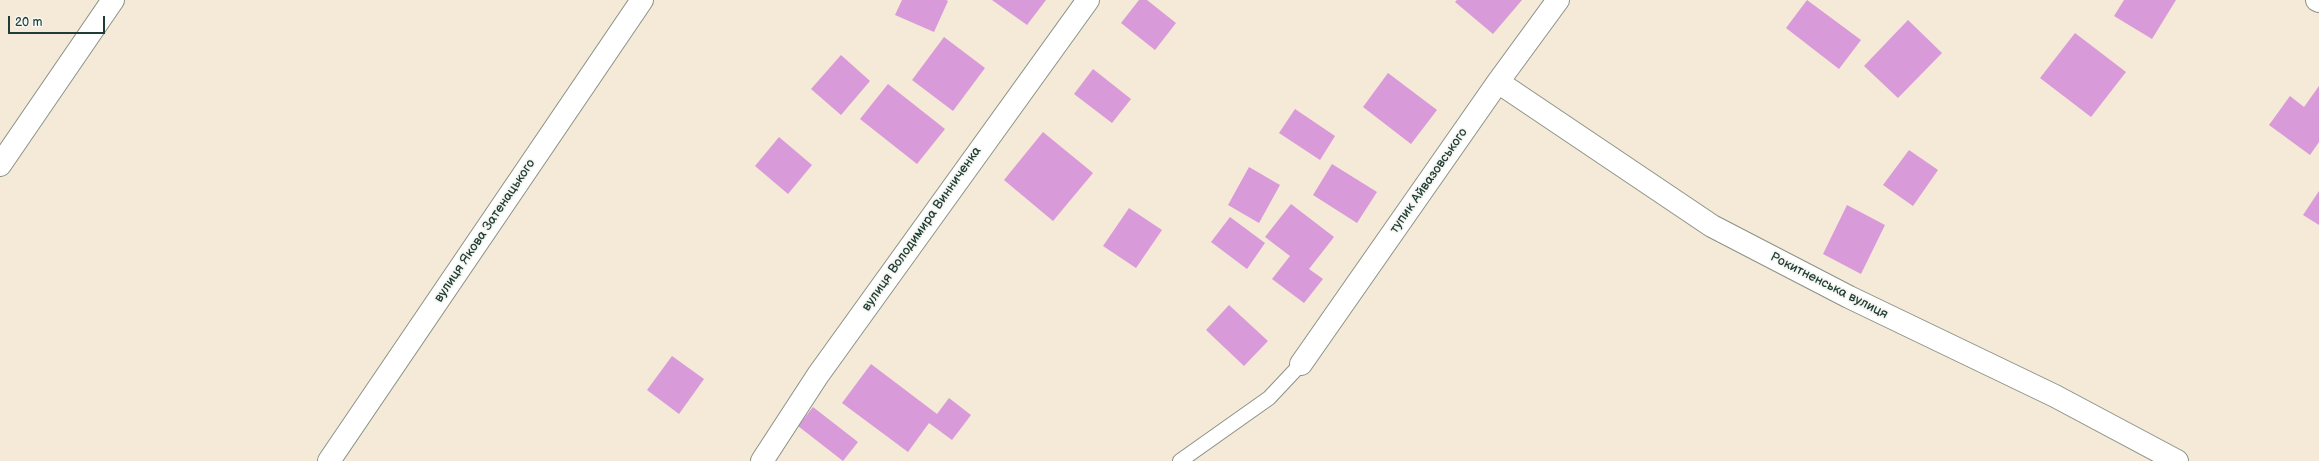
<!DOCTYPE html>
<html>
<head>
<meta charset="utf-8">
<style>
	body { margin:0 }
	#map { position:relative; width:2319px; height:461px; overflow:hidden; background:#f5e9d7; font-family:"Balsamiq Sans",sans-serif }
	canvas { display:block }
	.scale { position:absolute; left:8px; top:16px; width:97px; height:18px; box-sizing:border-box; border:2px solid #1f3d34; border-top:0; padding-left:5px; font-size:12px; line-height:14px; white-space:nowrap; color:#1f3d34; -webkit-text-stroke:3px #f6f6f2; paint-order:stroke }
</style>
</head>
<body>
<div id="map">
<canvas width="2319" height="461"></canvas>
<div class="scale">20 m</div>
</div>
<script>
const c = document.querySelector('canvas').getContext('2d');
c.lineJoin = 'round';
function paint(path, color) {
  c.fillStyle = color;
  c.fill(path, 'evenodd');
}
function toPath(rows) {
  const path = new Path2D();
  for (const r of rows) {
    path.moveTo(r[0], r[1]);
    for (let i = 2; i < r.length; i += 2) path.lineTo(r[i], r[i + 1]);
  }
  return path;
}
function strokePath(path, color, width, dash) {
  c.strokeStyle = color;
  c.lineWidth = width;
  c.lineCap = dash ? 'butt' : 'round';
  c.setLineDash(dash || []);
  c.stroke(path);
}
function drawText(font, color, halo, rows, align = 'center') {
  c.font = font + ' "Balsamiq Sans",sans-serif';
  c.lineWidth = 3.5;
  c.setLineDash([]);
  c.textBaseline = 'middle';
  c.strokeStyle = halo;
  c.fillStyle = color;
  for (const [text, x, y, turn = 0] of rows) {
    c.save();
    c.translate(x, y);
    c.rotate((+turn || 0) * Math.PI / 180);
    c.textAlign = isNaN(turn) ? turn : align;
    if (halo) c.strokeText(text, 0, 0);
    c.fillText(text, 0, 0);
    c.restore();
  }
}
const building = toPath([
	[902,0,946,0,948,1,934,32,895,15],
	[992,0,1046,0,1027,25],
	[1139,0,1147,0,1176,23,1155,50,1121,23],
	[1457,0,1522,0,1493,34,1455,2],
	[1807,0,1861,40,1839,69,1786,28],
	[2124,0,2176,0,2152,39,2114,16],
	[1908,20,1942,53,1898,98,1864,66],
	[2075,33,2126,72,2091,117,2040,78],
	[944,37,985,68,953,111,912,80],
	[841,55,870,81,841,115,811,89],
	[1093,69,1131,99,1112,123,1074,94],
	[1388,73,1437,110,1411,144,1363,107],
	[888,84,945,129,917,164,860,119],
	[2319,86,2319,142,2310,155,2269,125,2290,96,2304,107],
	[1295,109,1335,136,1320,160,1279,133],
	[1043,132,1093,173,1053,221,1004,180],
	[779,137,812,165,788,194,755,166],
	[1909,150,1938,170,1913,206,1883,185],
	[1332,164,1377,192,1357,223,1313,195],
	[1249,167,1280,185,1259,223,1228,205],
	[2319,191,2319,225,2303,215],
	[1291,204,1334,237,1309,269,1323,279,1304,303,1272,279,1290,256,1265,237],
	[1847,205,1885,225,1861,274,1823,254],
	[1129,208,1162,230,1136,268,1103,246],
	[1230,217,1265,243,1247,269,1211,242],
	[1229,305,1268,341,1244,366,1206,330],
	[672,356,704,379,679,414,647,390],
	[871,364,937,414,949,398,971,415,952,440,929,423,908,452,842,403],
	[813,407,858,442,843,461,798,426]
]);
const service = toPath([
	[1180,461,1269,398,1301,364]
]);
const minor = toPath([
	[2317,0,2319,1],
	[1498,82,1712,226,1849,297,2055,396,2177,461],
	[0,165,113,0],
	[1301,364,1498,82,1558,0],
	[329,461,642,0],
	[762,461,818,375,1088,0]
]);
const streetNames = [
	["тупик Айвазовського",1429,181,-55],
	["вулиця Володимира Винниченка",922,229,-55],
	["вулиця Якова Затенацького",485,231,-56],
	["Рокитненська вулиця",1829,286,27]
];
paint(building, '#d89ad8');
strokePath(service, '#8a9386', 16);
strokePath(minor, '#8a9386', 24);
strokePath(service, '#fff', 14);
strokePath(minor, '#fff', 22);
drawText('13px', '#1f3d34', '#f6f6f2', streetNames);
</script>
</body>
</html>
